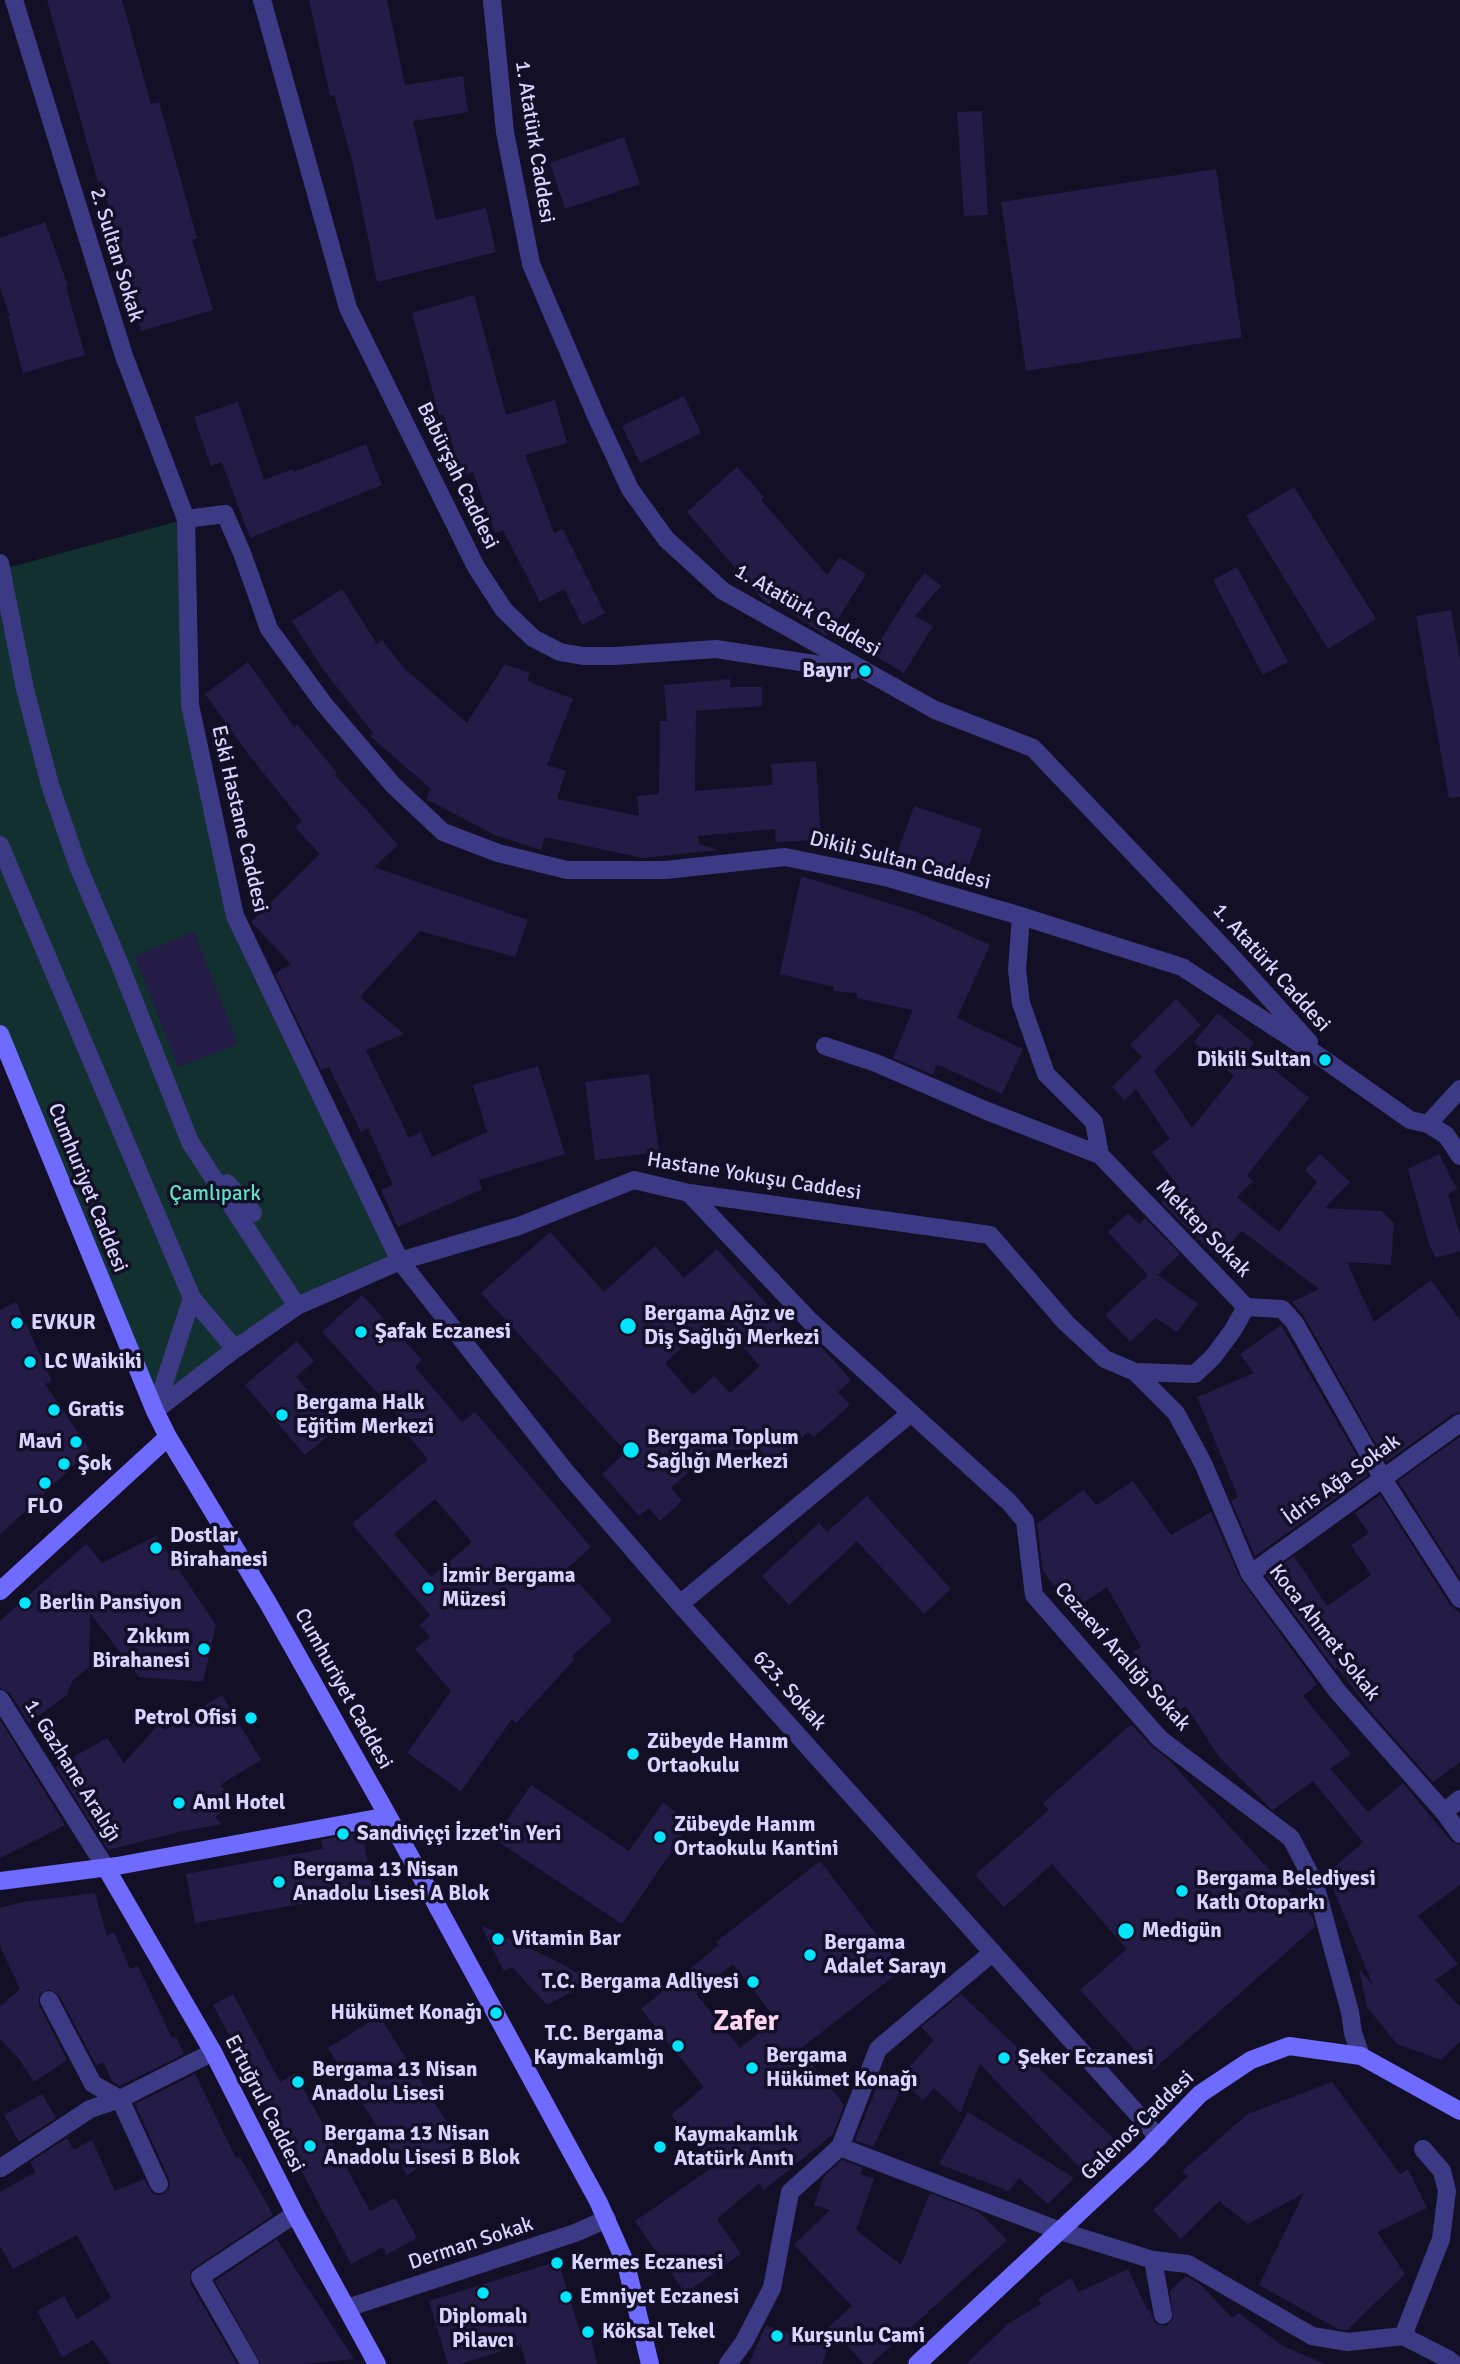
<!DOCTYPE html>
<html>
<head>
<meta charset="utf-8">
<style>
	body { margin:0 }
	canvas { display:block; background:#130f26 }
</style>
</head>
<body>
<canvas width="1460" height="2364"></canvas>
<script>
const c = document.querySelector('canvas').getContext('2d');
c.lineJoin = 'round';
function paint(path, color) {
  c.fillStyle = color;
  c.fill(path, 'evenodd');
}
function toPath(rows) {
  const path = new Path2D();
  for (const r of rows) {
    path.moveTo(r[0], r[1]);
    for (let i = 2; i < r.length; i += 2) path.lineTo(r[i], r[i + 1]);
  }
  return path;
}
function strokePath(path, color, width, dash) {
  c.strokeStyle = color;
  c.lineWidth = width;
  c.lineCap = dash ? 'butt' : 'round';
  c.setLineDash(dash || []);
  c.stroke(path);
}
function drawText(font, color, halo, rows, align = 'center') {
  c.font = font + ' Signika,sans-serif';
  c.lineWidth = 7;
  c.setLineDash([]);
  c.textBaseline = 'middle';
  c.strokeStyle = halo;
  c.fillStyle = color;
  for (const [text, x, y, turn = 0] of rows) {
    c.save();
    c.translate(x, y);
    c.rotate((+turn || 0) * Math.PI / 180);
    c.textAlign = isNaN(turn) ? turn : align;
    if (halo) c.strokeText(text, 0, 0);
    c.fillText(text, 0, 0);
    c.restore();
  }
}
const green = toPath([
	[186,519,190,705,235,916,400,1261,297,1306,155,1411,0,1034,0,570]
]);
const building = toPath([
	[47,0,122,0,151,104,159,102,197,238,192,240,213,310,141,331,124,273,126,273,102,181,98,182],
	[309,0,387,0,405,85,463,76,468,112,413,121,436,220,486,208,496,252,377,282,353,164,334,95,330,96],
	[982,111,988,215,964,216,957,112],
	[624,137,640,184,565,209,550,163],
	[1216,169,1242,337,1026,371,1001,202],
	[45,222,68,286,66,287,85,355,23,373,8,316,10,316,0,288,0,238],
	[474,295,506,415,555,400,567,443,525,455,554,533,563,529,605,613,582,625,564,589,540,602,503,530,495,533,473,472,462,475,443,414,439,415,412,313],
	[684,396,701,433,640,463,622,426],
	[238,402,264,480,293,469,294,472,366,444,382,485,250,538,222,462,211,466,194,417],
	[737,467,764,497,761,500,827,575,839,557,866,574,827,636,772,601,769,604,764,601,687,512],
	[1294,487,1376,619,1328,649,1246,516],
	[1237,567,1288,662,1263,675,1213,580],
	[925,573,941,586,915,616,933,626,904,673,872,654,915,585],
	[342,589,377,644,382,640,404,668,467,723,505,664,530,673,527,681,573,699,547,765,566,771,557,799,639,816,637,796,659,794,660,721,667,721,664,685,730,679,730,687,762,687,762,706,696,711,695,791,773,785,771,764,816,761,821,840,776,842,775,829,698,836,699,844,718,850,643,858,545,837,541,850,495,835,426,799,431,789,370,736,373,733,322,668,292,621],
	[1451,610,1460,660,1460,797,1449,798,1416,616],
	[248,662,294,727,297,724,337,773,335,775,398,845,374,867,528,920,515,957,420,931,360,997,404,1034,366,1050,409,1138,421,1132,432,1157,487,1132,473,1085,538,1066,565,1154,479,1180,482,1189,398,1227,381,1190,393,1185,368,1128,361,1132,329,1067,321,1070,275,974,291,964,251,922,320,854,295,827,302,821,252,759,205,694],
	[914,806,982,829,965,877,897,854],
	[801,876,917,912,990,945,957,1018,1023,1049,1002,1094,937,1064,933,1075,893,1058,913,1010,857,998,857,993,833,991,834,987,780,974],
	[194,932,238,1044,178,1067,135,956],
	[1176,999,1201,1025,1154,1071,1192,1128,1234,1076,1194,1042,1218,1013,1254,1043,1249,1049,1309,1098,1247,1175,1253,1181,1237,1197,1279,1232,1317,1182,1305,1170,1320,1154,1350,1182,1325,1208,1381,1211,1394,1223,1391,1265,1347,1262,1374,1322,1431,1280,1460,1320,1460,1412,1453,1414,1386,1462,1304,1316,1292,1302,1319,1289,1242,1231,1217,1257,1161,1202,1178,1186,1152,1152,1170,1139,1136,1089,1125,1100,1112,1087,1142,1057,1130,1045],
	[649,1074,659,1152,595,1160,585,1082],
	[1439,1154,1457,1189,1448,1194,1460,1235,1460,1251,1436,1258,1429,1244,1408,1169],
	[1128,1213,1139,1224,1145,1218,1180,1254,1158,1275,1198,1304,1177,1332,1156,1318,1130,1342,1105,1315,1148,1275,1108,1232],
	[550,1232,604,1292,655,1246,684,1278,717,1249,807,1349,816,1341,851,1380,838,1392,850,1405,814,1437,808,1432,772,1463,759,1449,713,1450,671,1488,682,1501,660,1521,649,1508,639,1516,602,1474,626,1452,481,1293],
	[716,1316,760,1366,730,1393,714,1376,693,1395,665,1363],
	[362,1295,422,1360,415,1367,462,1422,475,1412,591,1547,566,1569,612,1620,572,1656,575,1659,516,1723,512,1719,461,1791,407,1753,451,1691,415,1649,430,1637,420,1625,430,1615,352,1524,428,1459,401,1427,405,1423,322,1332],
	[435,1499,472,1542,431,1577,394,1534],
	[16,1302,52,1381,45,1384,90,1450,0,1535,0,1310],
	[1281,1325,1368,1475,1255,1556,1231,1501,1238,1497,1197,1397,1254,1373,1240,1354],
	[297,1341,314,1361,296,1377,339,1427,305,1455,245,1385],
	[1460,1437,1460,1578,1398,1481],
	[1133,1481,1171,1535,1211,1512,1241,1580,1317,1684,1303,1696,1351,1754,1330,1769,1368,1812,1403,1783,1451,1841,1460,1845,1460,1885,1418,1916,1458,1964,1435,1980,1460,2007,1460,2041,1441,2060,1397,2044,1367,2007,1359,1969,1373,1985,1327,1874,1363,1842,1313,1781,1273,1810,1271,1809,1219,1757,1186,1706,1175,1713,1146,1684,1151,1681,1133,1652,1141,1647,1107,1587,1073,1610,1043,1571,1037,1524,1083,1490,1097,1505],
	[1380,1495,1450,1605,1460,1613,1460,1762,1433,1782,1371,1712,1345,1677,1337,1668,1335,1669,1266,1576,1294,1556,1327,1606,1371,1575,1351,1545,1369,1533,1355,1513],
	[867,1496,951,1589,924,1614,857,1541,789,1605,762,1576,819,1523,827,1532],
	[156,1536,216,1625,203,1682,139,1677,90,1613,89,1667,73,1680,67,1695,29,1723,10,1693,0,1688,0,1621,86,1544,102,1563],
	[222,1695,261,1760,220,1785,236,1802,215,1817,222,1824,179,1832,108,1850,56,1767,107,1738,124,1763,159,1724,165,1730],
	[0,1720,65,1825,0,1858],
	[1129,1726,1133,1726,1152,1747,1168,1759,1313,1918,1315,1927,1153,2070,1080,1990,1127,1949,1052,1864,1004,1907,975,1875,1049,1810,1043,1803],
	[531,1785,629,1851,663,1803,691,1823,622,1924,494,1839],
	[362,1832,373,1891,195,1923,186,1874,323,1849,321,1840],
	[820,1861,903,1969,800,2049,844,2105,833,2134,764,2190,759,2183,717,2219,741,2254,685,2293,635,2221,713,2167,671,2115,704,2087,641,2009,719,1945,716,1942],
	[733,1964,776,2019,740,2048,696,1994],
	[95,1893,107,1936,114,1932,130,1969,138,1966,172,2038,176,2037,184,2054,120,2086,113,2082,103,2062,96,2065,59,1995,49,1989,39,1995,39,2005,67,2060,34,2082,19,2059,0,2039,0,2007,20,1989,0,1946,0,1908,23,1902],
	[481,1925,556,1961,592,1981,547,2005,512,1967,504,1971],
	[233,1994,280,2082,295,2073,370,2211,395,2198,417,2238,386,2255,383,2247,351,2264,213,2005],
	[961,1994,1114,2139,1082,2170,980,2064,960,2113,934,2088,923,2100,899,2078,934,2040,921,2027],
	[379,2016,459,2141,407,2175,328,2048],
	[195,2074,236,2158,240,2157,273,2215,194,2268,190,2272,190,2283,237,2364,111,2364,93,2340,62,2357,37,2311,64,2296,77,2319,111,2298,77,2235,13,2269,0,2246,0,2192,36,2172,30,2162,67,2138,74,2150,92,2140,115,2191,144,2179,152,2193,159,2195,164,2194,170,2186,169,2179,135,2104],
	[880,2080,901,2090,873,2147,855,2140],
	[1332,2082,1400,2174,1408,2169,1427,2208,1377,2232,1405,2274,1347,2330,1338,2329,1259,2285,1304,2193,1248,2224,1219,2201,1181,2239,1153,2210,1188,2176,1182,2171,1248,2114],
	[42,2094,56,2118,19,2142,4,2115],
	[968,2112,1074,2178,1048,2204,1019,2178,1009,2191,939,2164],
	[842,2160,863,2168,860,2174,874,2179,856,2230,901,2265,930,2193,979,2212,1007,2240,871,2364,864,2364,834,2332,822,2364,749,2364,766,2325,812,2342,852,2306,794,2245,830,2210,814,2205,824,2176],
	[277,2239,301,2278,354,2359,302,2364,261,2364,215,2281],
	[558,2261,580,2332,589,2329,597,2364,526,2364,521,2345,460,2364,448,2364,429,2301],
	[1128,2269,1148,2311,1150,2309,1154,2322,1159,2325,1166,2326,1173,2319,1170,2291,1186,2276,1201,2285,1232,2318,1239,2313,1283,2346,1325,2364,966,2364,1005,2327,1004,2326,1041,2304,1038,2299,1071,2278,1079,2292]
]);
const street = toPath([
	[14,0,124,356,186,519,190,705,235,916,400,1261,566,1472,680,1604,1159,2138],
	[262,0,348,308,476,567,504,610,533,638,560,652,583,656,615,656,716,649,853,670],
	[492,0,505,132,531,264,596,416,630,489,666,539,723,591,935,710,1033,748,1234,959,1309,1042],
	[186,519,225,514,242,553,269,629,324,704,393,785,443,832,498,853,567,870,666,870,785,857,889,878,1021,916,1182,967,1325,1060,1410,1120,1428,1124,1446,1135,1460,1156],
	[0,563,25,689,50,785,78,866,118,960,190,1142,297,1306],
	[0,845,192,1298,155,1411],
	[1021,916,1017,970,1021,1003,1046,1074,1094,1122,1100,1155],
	[825,1046,876,1063,987,1111,1100,1155,1246,1307,1282,1309,1294,1322,1383,1479,1460,1599],
	[1428,1124,1460,1089],
	[227,1183,253,1213],
	[689,1193,810,1321,1009,1502,1025,1521,1034,1595,1160,1739,1291,1838,1315,1884,1350,2012,1353,2033,1361,2056],
	[192,1298,235,1349],
	[1135,1372,1195,1374,1213,1357,1233,1330,1246,1307],
	[155,1411,235,1349,297,1306,400,1261,519,1226,634,1180,689,1193,990,1235,1066,1323,1105,1359,1135,1372,1176,1413,1203,1463,1250,1574,1338,1692,1444,1812,1460,1834],
	[1250,1574,1460,1423],
	[680,1604,911,1413],
	[0,1699,106,1868],
	[1444,1812,1460,1799],
	[49,2000,93,2084,120,2099,159,2184],
	[840,2147,1060,2231,1153,2260,1188,2264,1312,2336,1348,2342,1403,2336,1448,2359,1454,2364],
	[1,2168,90,2109,120,2099,213,2052],
	[1153,2260,1163,2315],
	[347,2308,575,2233,607,2219],
	[1403,2336,1441,2239,1447,2191,1442,2171,1423,2149],
	[250,2364,200,2277,295,2214],
	[728,2364,744,2342,772,2288,790,2192,840,2147,878,2049,993,1952]
]);
const secondary = toPath([
	[0,1034,155,1411,168,1437,268,1603,388,1816,598,2201,626,2264,650,2364],
	[0,1591,168,1437],
	[106,1868,213,2052,295,2214,377,2364],
	[0,1881,117,1866,388,1816],
	[917,2364,1142,2154,1200,2094,1251,2060,1289,2046,1361,2056,1460,2111]
]);
const markers = [
	[865,671,7,"#00e5ff"],
	[1325,1060,7,"#00e5ff"],
	[17,1323,7,"#00e5ff"],
	[628,1326,9,"#00e5ff"],
	[361,1332,7,"#00e5ff"],
	[30,1362,7,"#00e5ff"],
	[54,1410,7,"#00e5ff"],
	[282,1415,7,"#00e5ff"],
	[76,1442,7,"#00e5ff"],
	[631,1450,9,"#00e5ff"],
	[64,1464,7,"#00e5ff"],
	[45,1483,7,"#00e5ff"],
	[156,1548,7,"#00e5ff"],
	[428,1588,7,"#00e5ff"],
	[25,1603,7,"#00e5ff"],
	[204,1649,7,"#00e5ff"],
	[251,1718,7,"#00e5ff"],
	[633,1754,7,"#00e5ff"],
	[179,1803,7,"#00e5ff"],
	[343,1834,7,"#00e5ff"],
	[660,1837,7,"#00e5ff"],
	[279,1882,7,"#00e5ff"],
	[1182,1891,7,"#00e5ff"],
	[1126,1931,9,"#00e5ff"],
	[498,1939,7,"#00e5ff"],
	[810,1955,7,"#00e5ff"],
	[753,1982,7,"#00e5ff"],
	[496,2013,7,"#00e5ff"],
	[678,2046,7,"#00e5ff"],
	[1004,2058,7,"#00e5ff"],
	[752,2068,7,"#00e5ff"],
	[298,2082,7,"#00e5ff"],
	[310,2146,7,"#00e5ff"],
	[660,2147,7,"#00e5ff"],
	[557,2263,7,"#00e5ff"],
	[483,2293,7,"#00e5ff"],
	[566,2297,7,"#00e5ff"],
	[588,2332,7,"#00e5ff"],
	[777,2336,7,"#00e5ff"]
];
const streetNames = [
	["1. Atatürk Caddesi",534,142,81],
	["2. Sultan Sokak",116,255,73],
	["Babürşah Caddesi",457,476,64],
	["1. Atatürk Caddesi",807,611,30],
	["Eski Hastane Caddesi",239,819,77],
	["Dikili Sultan Caddesi",900,861,14],
	["1. Atatürk Caddesi",1271,968,48],
	["Hastane Yokuşu Caddesi",754,1177,9],
	["Cumhuriyet Caddesi",87,1188,68],
	["Mektep Sokak",1203,1229,46],
	["İdris Ağa Sokak",1342,1480,-36],
	["Koca Ahmet Sokak",1324,1633,52],
	["Cezaevi Aralığı Sokak",1122,1657,48],
	["Cumhuriyet Caddesi",343,1689,61],
	["623. Sokak",789,1691,48],
	["1. Gazhane Aralığı",72,1771,58],
	["Ertuğrul Caddesi",264,2104,63],
	["Galenos Caddesi",1138,2126,-44],
	["Derman Sokak",471,2244,-18]
];
const poiNames = [
	["Bayır",851,671,"right"],
	["Dikili Sultan",1311,1060,"right"],
	["Bergama Ağız ve",644,1314],
	["Diş Sağlığı Merkezi",644,1338],
	["EVKUR",31,1323],
	["Şafak Eczanesi",375,1332],
	["LC Waikiki",44,1362],
	["Bergama Halk",296,1403],
	["Eğitim Merkezi",296,1427],
	["Gratis",68,1410],
	["Bergama Toplum",647,1438],
	["Sağlığı Merkezi",647,1462],
	["Mavi",62,1442,"right"],
	["Şok",78,1464],
	["FLO",45,1507,"center"],
	["Dostlar",170,1536],
	["Birahanesi",170,1560],
	["İzmir Bergama",442,1576],
	["Müzesi",442,1600],
	["Berlin Pansiyon",39,1603],
	["Zıkkım",190,1637,"right"],
	["Birahanesi",190,1661,"right"],
	["Petrol Ofisi",237,1718,"right"],
	["Zübeyde Hanım",647,1742],
	["Ortaokulu",647,1766],
	["Anıl Hotel",193,1803],
	["Zübeyde Hanım",674,1825],
	["Ortaokulu Kantini",674,1849],
	["Sandiviççi İzzet'in Yeri",357,1834],
	["Bergama 13 Nisan",293,1870],
	["Anadolu Lisesi A Blok",293,1894],
	["Bergama Belediyesi",1196,1879],
	["Katlı Otoparkı",1196,1903],
	["Medigün",1142,1931],
	["Vitamin Bar",512,1939],
	["Bergama",824,1943],
	["Adalet Sarayı",824,1967],
	["T.C. Bergama Adliyesi",739,1982,"right"],
	["Hükümet Konağı",482,2013,"right"],
	["T.C. Bergama",664,2034,"right"],
	["Kaymakamlığı",664,2058,"right"],
	["Bergama",766,2056],
	["Hükümet Konağı",766,2080],
	["Şeker Eczanesi",1018,2058],
	["Bergama 13 Nisan",312,2070],
	["Anadolu Lisesi",312,2094],
	["Bergama 13 Nisan",324,2134],
	["Anadolu Lisesi B Blok",324,2158],
	["Kaymakamlık",674,2135],
	["Atatürk Anıtı",674,2159],
	["Kermes Eczanesi",571,2263],
	["Emniyet Eczanesi",580,2297],
	["Diplomalı",483,2317,"center"],
	["Pilavcı",483,2341,"center"],
	["Köksal Tekel",602,2332],
	["Kurşunlu Cami",791,2336]
];
const parkNames = [
	["Çamlıpark",215,1194]
];
const districtNames = [
	["Zafer",746,2023]
];
paint(green, '#12302f');
paint(building, '#241b47');
strokePath(street, '#3d3a85', 18);
strokePath(secondary, '#6f6bff', 18);
for (const [x, y, r, color] of markers) {
  const dot = new Path2D();
  dot.arc(x, y, r, 0, 2 * Math.PI);
  c.fillStyle = color;
  c.fill(dot);
  strokePath(dot, '#130f26', 2.5);
}
drawText('21px', '#d9d4ff', '#130f26', streetNames);
drawText('bold 21px', '#d9d4ff', '#130f26', poiNames, 'left');
drawText('21px', '#5fe0c0', '#130f26', parkNames);
drawText('bold 28px', '#ffd6f0', '#130f26', districtNames);
</script>
</body>
</html>
